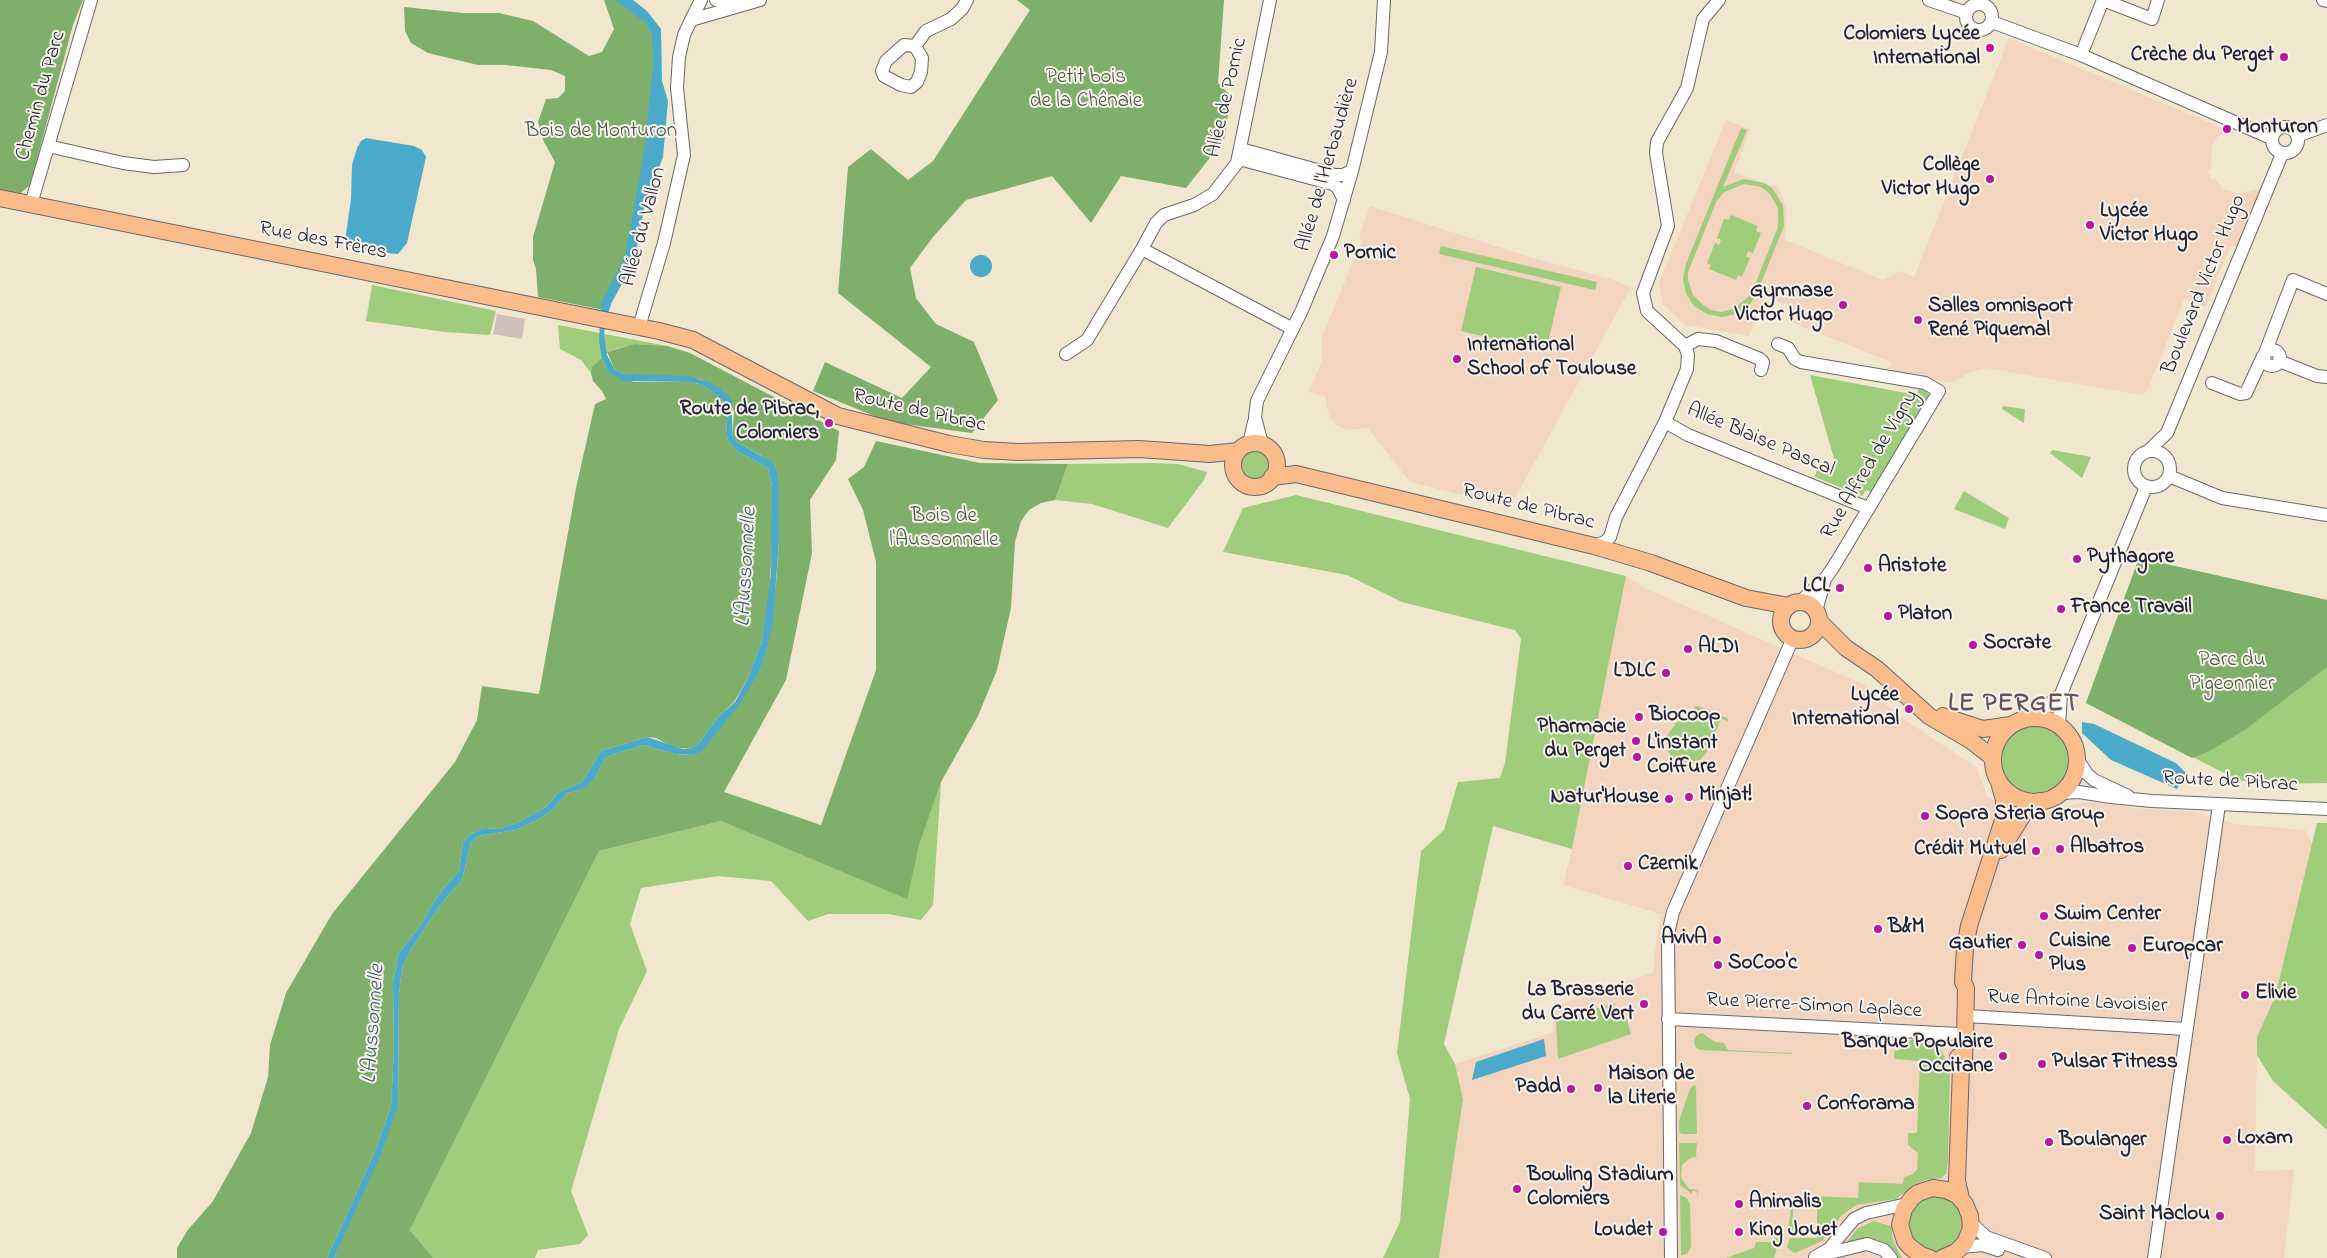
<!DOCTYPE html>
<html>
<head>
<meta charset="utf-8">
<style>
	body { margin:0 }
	canvas { display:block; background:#f0e7ce }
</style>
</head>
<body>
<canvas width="2327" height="1258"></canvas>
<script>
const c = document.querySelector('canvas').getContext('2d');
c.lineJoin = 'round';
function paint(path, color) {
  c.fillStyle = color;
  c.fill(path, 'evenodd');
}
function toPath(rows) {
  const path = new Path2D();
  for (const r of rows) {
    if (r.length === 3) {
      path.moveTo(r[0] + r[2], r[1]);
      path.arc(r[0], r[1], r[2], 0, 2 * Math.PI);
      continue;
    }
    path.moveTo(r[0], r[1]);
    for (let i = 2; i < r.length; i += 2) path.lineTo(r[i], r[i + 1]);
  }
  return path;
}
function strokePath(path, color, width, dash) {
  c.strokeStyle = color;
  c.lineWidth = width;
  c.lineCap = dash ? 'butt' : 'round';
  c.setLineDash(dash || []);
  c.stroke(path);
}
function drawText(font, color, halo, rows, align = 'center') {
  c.font = font + ' "Indie Flower",sans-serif';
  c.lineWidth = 4;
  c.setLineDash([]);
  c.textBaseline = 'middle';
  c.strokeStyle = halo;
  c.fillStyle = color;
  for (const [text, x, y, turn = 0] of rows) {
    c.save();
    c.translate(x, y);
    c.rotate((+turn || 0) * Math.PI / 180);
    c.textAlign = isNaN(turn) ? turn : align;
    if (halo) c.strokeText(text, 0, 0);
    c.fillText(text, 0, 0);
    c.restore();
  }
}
const built = toPath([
	[2009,38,2229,131,2218,136,2212,145,2211,169,2208,171,2211,179,2215,179,2224,189,2238,194,2260,189,2237,245,2230,247,2206,307,2184,299,2148,389,2142,395,1986,368,1971,372,1952,383,1889,371,1891,362,1788,321,1793,307,1765,297,1749,336,1685,325,1663,304,1659,283,1726,120,1750,129,1734,172,1778,188,1787,210,1785,240,1883,280,1901,271,1914,277],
	[1370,206,1530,257,1610,279,1631,287,1510,507,1410,482,1368,428,1348,430,1336,425,1328,413,1325,397,1308,392,1322,362,1322,336,1362,241,1359,237],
	[1626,576,1643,587,1867,686,1902,718,1976,767,1988,798,2037,815,2066,806,2090,802,2133,808,2193,812,2234,824,2305,830,2312,844,2275,997,2257,1037,2255,1171,2294,1170,2284,1258,1439,1258,1463,1099,1455,1064,1554,1032,1553,1007,1654,972,1654,957,1661,914,1563,885,1572,849]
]);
const industrial = toPath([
	[497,314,525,319,522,339,493,334]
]);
const green = toPath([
	[1741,128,1747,130,1723,187,1744,179,1764,183,1772,188,1783,205,1784,226,1757,293,1749,306,1736,314,1722,317,1707,314,1694,306,1686,294,1683,279,1686,264],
	[1744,184,1761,187,1769,193,1778,208,1778,227,1751,295,1733,309,1721,312,1711,310,1703,305,1693,295,1688,280,1688,272,1716,202,1724,192],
	[1731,215,1758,226,1756,231,1761,233,1753,253,1748,251,1746,256,1750,258,1742,277,1738,275,1736,280,1709,269,1711,265,1707,263,1715,243,1719,245,1721,240,1717,238,1724,219,1729,220],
	[1441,246,1597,282,1595,290,1439,254],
	[1476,267,1561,287,1546,351,1461,331],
	[372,285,496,311,490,335,445,332,366,321],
	[558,325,667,346,634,344,609,351,593,367,591,373,581,360,560,349],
	[1810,375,1917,395,1919,387,1928,390,1928,396,1871,492,1866,490,1862,496,1815,477,1817,468,1835,462],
	[2003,406,2025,409,2024,423,2002,409],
	[1254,464,16],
	[2052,450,2091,457,2082,478,2050,453],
	[1154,463,1178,464,1207,472,1204,480,1168,528,1092,504,1055,500,1068,464],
	[1964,491,2009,518,2005,529,1954,509],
	[1296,495,1626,576,1572,849,1493,826,1444,1044,1455,1064,1463,1099,1439,1258,1383,1258,1400,1222,1410,1099,1397,1053,1421,851,1444,830,1458,782,1500,778,1505,763,1521,639,1515,630,1402,602,1347,575,1223,552,1243,508],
	[2139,558,2327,600,2327,783,2264,784,2238,780,2086,703],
	[1698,706,1727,718,1728,721,1721,719,1707,752,1700,760,1681,763,1668,752,1666,737,1676,723,1696,714,1694,707],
	[2033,759,36],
	[941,782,933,905,921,920,888,914,828,914,808,921,771,881,718,876,641,888,630,924,647,971,619,1029,571,1191,588,1235,580,1244,538,1250,535,1258,433,1258,410,1230,599,851,721,821,906,898,919,846],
	[2317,823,2327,823,2327,1130,2273,1081,2257,1055,2257,1037,2275,997],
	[1614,1003,1618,1015,1625,1013,1631,1034,1558,1059,1556,1021],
	[1702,1033,1715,1042,1724,1043,1728,1050,1792,1053,1791,1054,1701,1050,1696,1048,1694,1042,1696,1036],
	[1922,1038,1938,1039,1938,1044,1950,1068,1948,1162,1946,1174,1941,1178,1926,1180,1916,1184,1896,1199,1856,1205,1841,1216,1822,1241,1795,1253,1791,1251,1787,1247,1790,1238,1817,1238,1817,1202,1809,1201,1811,1196,1858,1198,1859,1182,1903,1184,1904,1177,1911,1175,1917,1170,1918,1153,1908,1145,1908,1133,1917,1133,1920,1061,1894,1059,1894,1051,1900,1050,1911,1040],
	[1694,1085,1696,1086,1697,1134,1682,1134,1679,1132,1679,1121,1690,1089],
	[1679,1143,1697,1143,1696,1157,1690,1158,1682,1165,1681,1178,1689,1189,1698,1190,1697,1199,1697,1191,1692,1191,1692,1194,1680,1185],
	[1680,1195,1687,1198,1690,1204,1691,1246,1688,1253,1683,1255,1681,1255],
	[1793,1195,1798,1195,1800,1198,1800,1201,1793,1202,1793,1231,1800,1232,1791,1232,1788,1230],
	[1938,1195,1954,1200,1966,1222,1958,1244,1935,1253,1914,1242,1907,1227,1911,1211,1922,1199],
	[1874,1221,1891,1226,1893,1241,1902,1258,1894,1258,1890,1250,1878,1241,1866,1239,1846,1243,1858,1228],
	[1774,1238,1778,1238,1779,1241,1774,1258,1726,1258,1754,1248,1756,1242,1771,1242]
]);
const forest = toPath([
	[0,0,83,0,73,25,30,185,20,194,0,190],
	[604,0,629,0,659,28,656,133,632,248,604,310,538,297,536,269,533,260,533,237,555,162,543,140,538,122,546,99,558,98,565,91,565,76,551,70,506,65,478,65,428,53,411,43,405,31,404,7,463,13,499,13,533,21,589,56,602,52,614,29],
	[1017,0,1224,0,1218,83,1231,96,1224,140,1186,188,1121,176,1091,223,1052,176,966,200,933,237,910,268,916,298,936,324,974,342,998,400,972,433,889,422,813,391,825,362,902,398,931,367,838,293,848,167,871,149,908,180,933,161,1030,10],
	[634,344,667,346,690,353,839,431,836,460,810,500,812,553,786,680,724,792,821,825,876,670,876,562,863,510,848,479,864,467,876,441,980,463,1068,464,1055,500,1041,503,1029,510,1021,521,1015,542,1011,608,997,670,978,716,941,782,919,846,907,899,721,821,599,851,410,1230,433,1258,334,1258,398,1106,399,993,402,968,410,951,440,905,462,880,471,842,478,836,516,830,541,818,552,810,567,793,580,790,595,778,605,758,614,754,644,745,675,754,695,755,712,738,761,668,776,584,779,540,777,474,762,456,737,442,732,434,734,412,725,392,700,379,639,376,625,374,615,370,607,352],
	[602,358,608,372,634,382,689,382,699,384,709,389,728,405,726,433,728,441,737,451,768,468,772,486,773,526,769,599,762,641,747,680,734,702,720,715,698,744,690,749,673,747,656,738,647,737,601,751,582,782,559,792,546,807,519,822,499,829,484,828,471,834,463,842,459,871,439,894,420,926,399,953,393,982,394,1048,391,1107,373,1156,327,1258,177,1258,177,1248,187,1231,213,1201,251,1133,268,1077,270,1045,286,993,332,914,455,762,477,720,482,686,539,694,576,488,595,404,606,399,602,391,593,381,591,373,592,367],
	[2139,558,2327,600,2327,667,2246,729,2210,751,2192,758,2086,703]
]);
const water = toPath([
	[615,0,633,0,647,11,661,29,662,81,668,101,663,157,644,209,636,252,628,273,612,302,606,319,604,335,607,355,615,370,625,374,689,376,711,383,725,392,732,401,732,434,737,442,772,462,777,473,779,486,779,540,773,622,767,648,761,668,742,701,703,750,695,755,675,754,644,745,614,754,605,758,595,778,588,785,580,790,567,793,552,810,541,818,516,830,478,836,471,842,462,880,440,905,410,951,402,968,399,993,398,1106,379,1159,334,1258,327,1258,373,1156,391,1107,394,1048,393,982,399,953,420,926,439,894,459,871,463,842,471,834,484,828,499,829,519,822,546,807,559,792,582,782,601,751,647,737,683,749,690,749,698,744,720,715,735,702,747,680,762,641,771,574,772,486,768,468,737,451,728,441,726,433,728,405,709,389,699,384,689,382,624,381,608,372,602,358,599,341,601,303,625,256,644,153,653,65,652,35,646,23],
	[366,138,414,146,422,150,426,157,407,243,398,254,368,251,346,245,345,241,351,199,352,165,357,148,361,141],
	[981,266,11],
	[2082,722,2094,724,2176,763,2186,773,2177,789,2111,760,2082,733],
	[1544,1039,1546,1056,1472,1080,1476,1062]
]);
const minor = toPath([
	[716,0,740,3],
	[1270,0,1237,163,1213,194,1194,205,1164,215,1156,223,1142,249,1293,329],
	[1929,0,1967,13],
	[2103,0,2152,19,2158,0],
	[2323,0,2327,1],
	[1979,17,13],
	[691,20,701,0],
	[1992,22,2081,55,2271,138],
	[904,45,915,46,922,58,921,72,917,82,911,87,901,85,884,76,882,71,886,61,904,45],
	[915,46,926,31,951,19,962,9,967,0],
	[2081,55,2103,0],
	[2285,140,13],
	[2297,136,2327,125],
	[48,146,123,163,154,167,183,165],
	[1241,149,1335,175,1343,175,1352,171],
	[1239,159,1333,184,1338,188,1344,200],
	[31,204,91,0],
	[639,327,664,243,684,155,677,88,679,57,684,35,691,20,760,0],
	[1778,344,1788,348,1795,359,1801,362,1925,383,1939,391,1834,566,1825,579,1800,602],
	[1685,346,1698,339,1716,341,1760,359,1763,362,1761,370],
	[2272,358,8],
	[2265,353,2293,280,2327,294],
	[1066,354,1087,340,1142,249],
	[2279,361,2317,376,2327,377],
	[2212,383,2240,394,2246,393,2263,356],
	[1665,422,1688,435,1868,508],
	[1249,444,1254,422],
	[1262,444,1255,417,1257,401,1302,310,1333,236,1352,171,1381,52,1384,0],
	[2152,469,18],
	[2148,451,2167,433,2282,154],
	[2169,476,2222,498,2327,515],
	[1594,546,1605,542,1610,537,1616,517,1665,422,1687,369,1688,355,1685,346,1647,311,1643,293,1668,226,1656,153,1657,142,1687,88,1703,19,1719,0],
	[1816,611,1825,579],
	[2033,718,2061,694],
	[2059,725,2061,694,2146,487],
	[2076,757,2087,774,2094,780,2128,796],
	[2060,793,2079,792,2111,797,2152,801,2327,809],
	[1966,1016,2186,1029],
	[1668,1019,1959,1034],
	[1971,1223,1986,1237,2045,1258],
	[1962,1247,1983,1245,1998,1250],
	[1825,1254,1867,1244,1884,1250,1891,1258],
	[1815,1257,1829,1249,1854,1219,1866,1213,1907,1204],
	[1671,1258,1668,934,1673,912,1793,638],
	[2154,1258,2219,805]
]);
const major = toPath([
	[0,198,659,331,693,340,838,416,949,444,984,450,1018,452,1139,449,1210,454,1238,451],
	[1255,465,22],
	[1272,477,1296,474,1594,546,1651,563,1746,598,1789,606],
	[1800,621,19],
	[1819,621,1846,648,1877,669,1929,716,1970,740,1993,758],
	[1943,716,1983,729,2011,725],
	[2035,760,42],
	[2001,850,2026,810,2039,801],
	[1958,1057,1961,1067,1957,1181,1961,1199],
	[1961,1067,1964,1059,1965,1037,1966,988,1963,982,1965,947,1969,926,2004,817,2004,800,1999,782],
	[1930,1258,1921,1255,1910,1247,1905,1241,1900,1225,1904,1209,1912,1198,1918,1193,1933,1188,1946,1190,1957,1195,1965,1204,1970,1216,1971,1228,1965,1243,1956,1252,1942,1258]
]);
const markers = [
	[1990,48,5,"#b5179e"],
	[2284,57,5,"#b5179e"],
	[2227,129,5,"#b5179e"],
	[1990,179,5,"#b5179e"],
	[2090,225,5,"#b5179e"],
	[1334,255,5,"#b5179e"],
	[1843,305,5,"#b5179e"],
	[1918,320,5,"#b5179e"],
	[1457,359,5,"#b5179e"],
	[829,423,5,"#b5179e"],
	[2077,559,5,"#b5179e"],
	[1868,568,5,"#b5179e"],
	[1840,588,5,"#b5179e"],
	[2061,609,5,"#b5179e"],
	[1888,616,5,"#b5179e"],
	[1973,645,5,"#b5179e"],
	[1688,649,5,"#b5179e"],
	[1666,673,5,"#b5179e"],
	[1909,709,5,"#b5179e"],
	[1639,717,5,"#b5179e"],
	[1636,741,5,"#b5179e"],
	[1637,757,5,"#b5179e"],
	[1689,797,5,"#b5179e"],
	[1669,799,5,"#b5179e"],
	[1925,816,5,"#b5179e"],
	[2060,849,5,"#b5179e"],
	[2036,851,5,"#b5179e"],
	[1628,866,5,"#b5179e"],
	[2044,916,5,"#b5179e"],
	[1878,929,5,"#b5179e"],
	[1717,940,5,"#b5179e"],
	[2022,945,5,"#b5179e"],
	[2132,948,5,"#b5179e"],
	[2039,955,5,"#b5179e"],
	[1718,965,5,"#b5179e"],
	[2245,995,5,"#b5179e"],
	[1644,1004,5,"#b5179e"],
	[2003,1056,5,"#b5179e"],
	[2042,1064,5,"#b5179e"],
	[1598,1088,5,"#b5179e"],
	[1571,1089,5,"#b5179e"],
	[1807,1106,5,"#b5179e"],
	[2227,1140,5,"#b5179e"],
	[2049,1142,5,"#b5179e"],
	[1517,1189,5,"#b5179e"],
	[1739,1204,5,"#b5179e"],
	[2220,1216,5,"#b5179e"],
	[1663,1232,5,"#b5179e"],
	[1739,1232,5,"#b5179e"]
];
const poiNames = [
	["Colomiers Lycée",1980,36,"right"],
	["International",1980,60,"right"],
	["Crèche du Perget",2274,57,"right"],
	["Monturon",2237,129],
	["Collège",1980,167,"right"],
	["Victor Hugo",1980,191,"right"],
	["Lycée",2100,213],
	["Victor Hugo",2100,237],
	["Pornic",1344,255],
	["Gymnase",1833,293,"right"],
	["Victor Hugo",1833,317,"right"],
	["Salles omnisport",1928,308],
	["René Piquemal",1928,332],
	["International",1467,347],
	["School of Toulouse",1467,371],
	["Route de Pibrac,",819,411,"right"],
	["Colomiers",819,435,"right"],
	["Pythagore",2087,559],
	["Aristote",1878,568],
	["LCL",1830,588,"right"],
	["France Travail",2071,609],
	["Platon",1898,616],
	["Socrate",1983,645],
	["ALDI",1698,649],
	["LDLC",1656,673,"right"],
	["Lycée",1899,697,"right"],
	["International",1899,721,"right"],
	["Biocoop",1649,717],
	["Pharmacie",1626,729,"right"],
	["du Perget",1626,753,"right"],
	["L'instant",1647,745],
	["Coiffure",1647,769],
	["Minjat!",1699,797],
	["Natur'House",1659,799,"right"],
	["Sopra Steria Group",1935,816],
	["Albatros",2070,849],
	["Crédit Mutuel",2026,851,"right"],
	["Czernik",1638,866],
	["Swim Center",2054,916],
	["B&M",1888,929],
	["AvivA",1707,940,"right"],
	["Cuisine",2049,943],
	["Plus",2049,967],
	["Gautier",2012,945,"right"],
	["Europcar",2142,948],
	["SoCoo'c",1728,965],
	["La Brasserie",1634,992,"right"],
	["du Carré Vert",1634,1016,"right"],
	["Elivie",2255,995],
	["Banque Populaire",1993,1044,"right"],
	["Occitane",1993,1068,"right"],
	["Pulsar Fitness",2052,1064],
	["Maison de",1608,1076],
	["la Literie",1608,1100],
	["Padd",1561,1089,"right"],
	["Conforama",1817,1106],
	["Loxam",2237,1140],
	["Boulanger",2059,1142],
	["Bowling Stadium",1527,1177],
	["Colomiers",1527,1201],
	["Animalis",1749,1204],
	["Saint Maclou",2210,1216,"right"],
	["Loudet",1653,1232,"right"],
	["King Jouet",1749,1232]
];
const parkNames = [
	["Petit bois",1086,79],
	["de la Chênaie",1086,103],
	["Bois de Monturon",601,133],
	["Bois de",944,518],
	["l'Aussonnelle",944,542],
	["Parc du",2232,662],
	["Pigeonnier",2232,686]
];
const streetNames = [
	["Chemin du Parc",42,96,-74],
	["Allée de Pornic",1228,98,-77],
	["Allée de l'Herbaudière",1329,165,-74],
	["Allée du Vallon",645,227,-75],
	["Rue des Frères",323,242,11],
	["Boulevard Victor Hugo",2205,285,-68],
	["Route de Pibrac",919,412,13],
	["Allée Blaise Pascal",1760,441,23],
	["Rue Alfred de Vigny",1871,465,-59],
	["Route de Pibrac",1528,508,14],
	["Route de Pibrac",2230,783,3],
	["Rue Antoine Lavoisier",2077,1003,3],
	["Rue Pierre-Simon Laplace",1814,1007,3]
];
const waterNames = [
	["L'Aussonnelle",748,567,-87],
	["L'Aussonnelle",375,1024,-86]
];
const districtNames = [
	["LE PERGET",2014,706]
];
paint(built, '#f3d4bf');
paint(industrial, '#cfc0bb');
paint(green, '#9fcd7b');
paint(forest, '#7fb06b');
paint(water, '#4ba9c9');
strokePath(minor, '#6a676e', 14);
strokePath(major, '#6a676e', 18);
strokePath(minor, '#fff', 12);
strokePath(major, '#f9bc8a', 16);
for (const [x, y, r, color] of markers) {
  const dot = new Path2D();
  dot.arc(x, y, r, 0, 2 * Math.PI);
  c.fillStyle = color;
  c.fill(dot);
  strokePath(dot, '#f7f3e8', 2);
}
drawText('bold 21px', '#22223b', '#f7f3e8', poiNames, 'left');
drawText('21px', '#48554e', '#f7f3e8', parkNames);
drawText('21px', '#22223b', '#f7f3e8', streetNames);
drawText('italic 22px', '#325874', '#f7f3e8', waterNames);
c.letterSpacing = '1px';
drawText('bold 26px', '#68525c', '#f7f3e8', districtNames);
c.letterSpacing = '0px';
</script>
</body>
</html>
